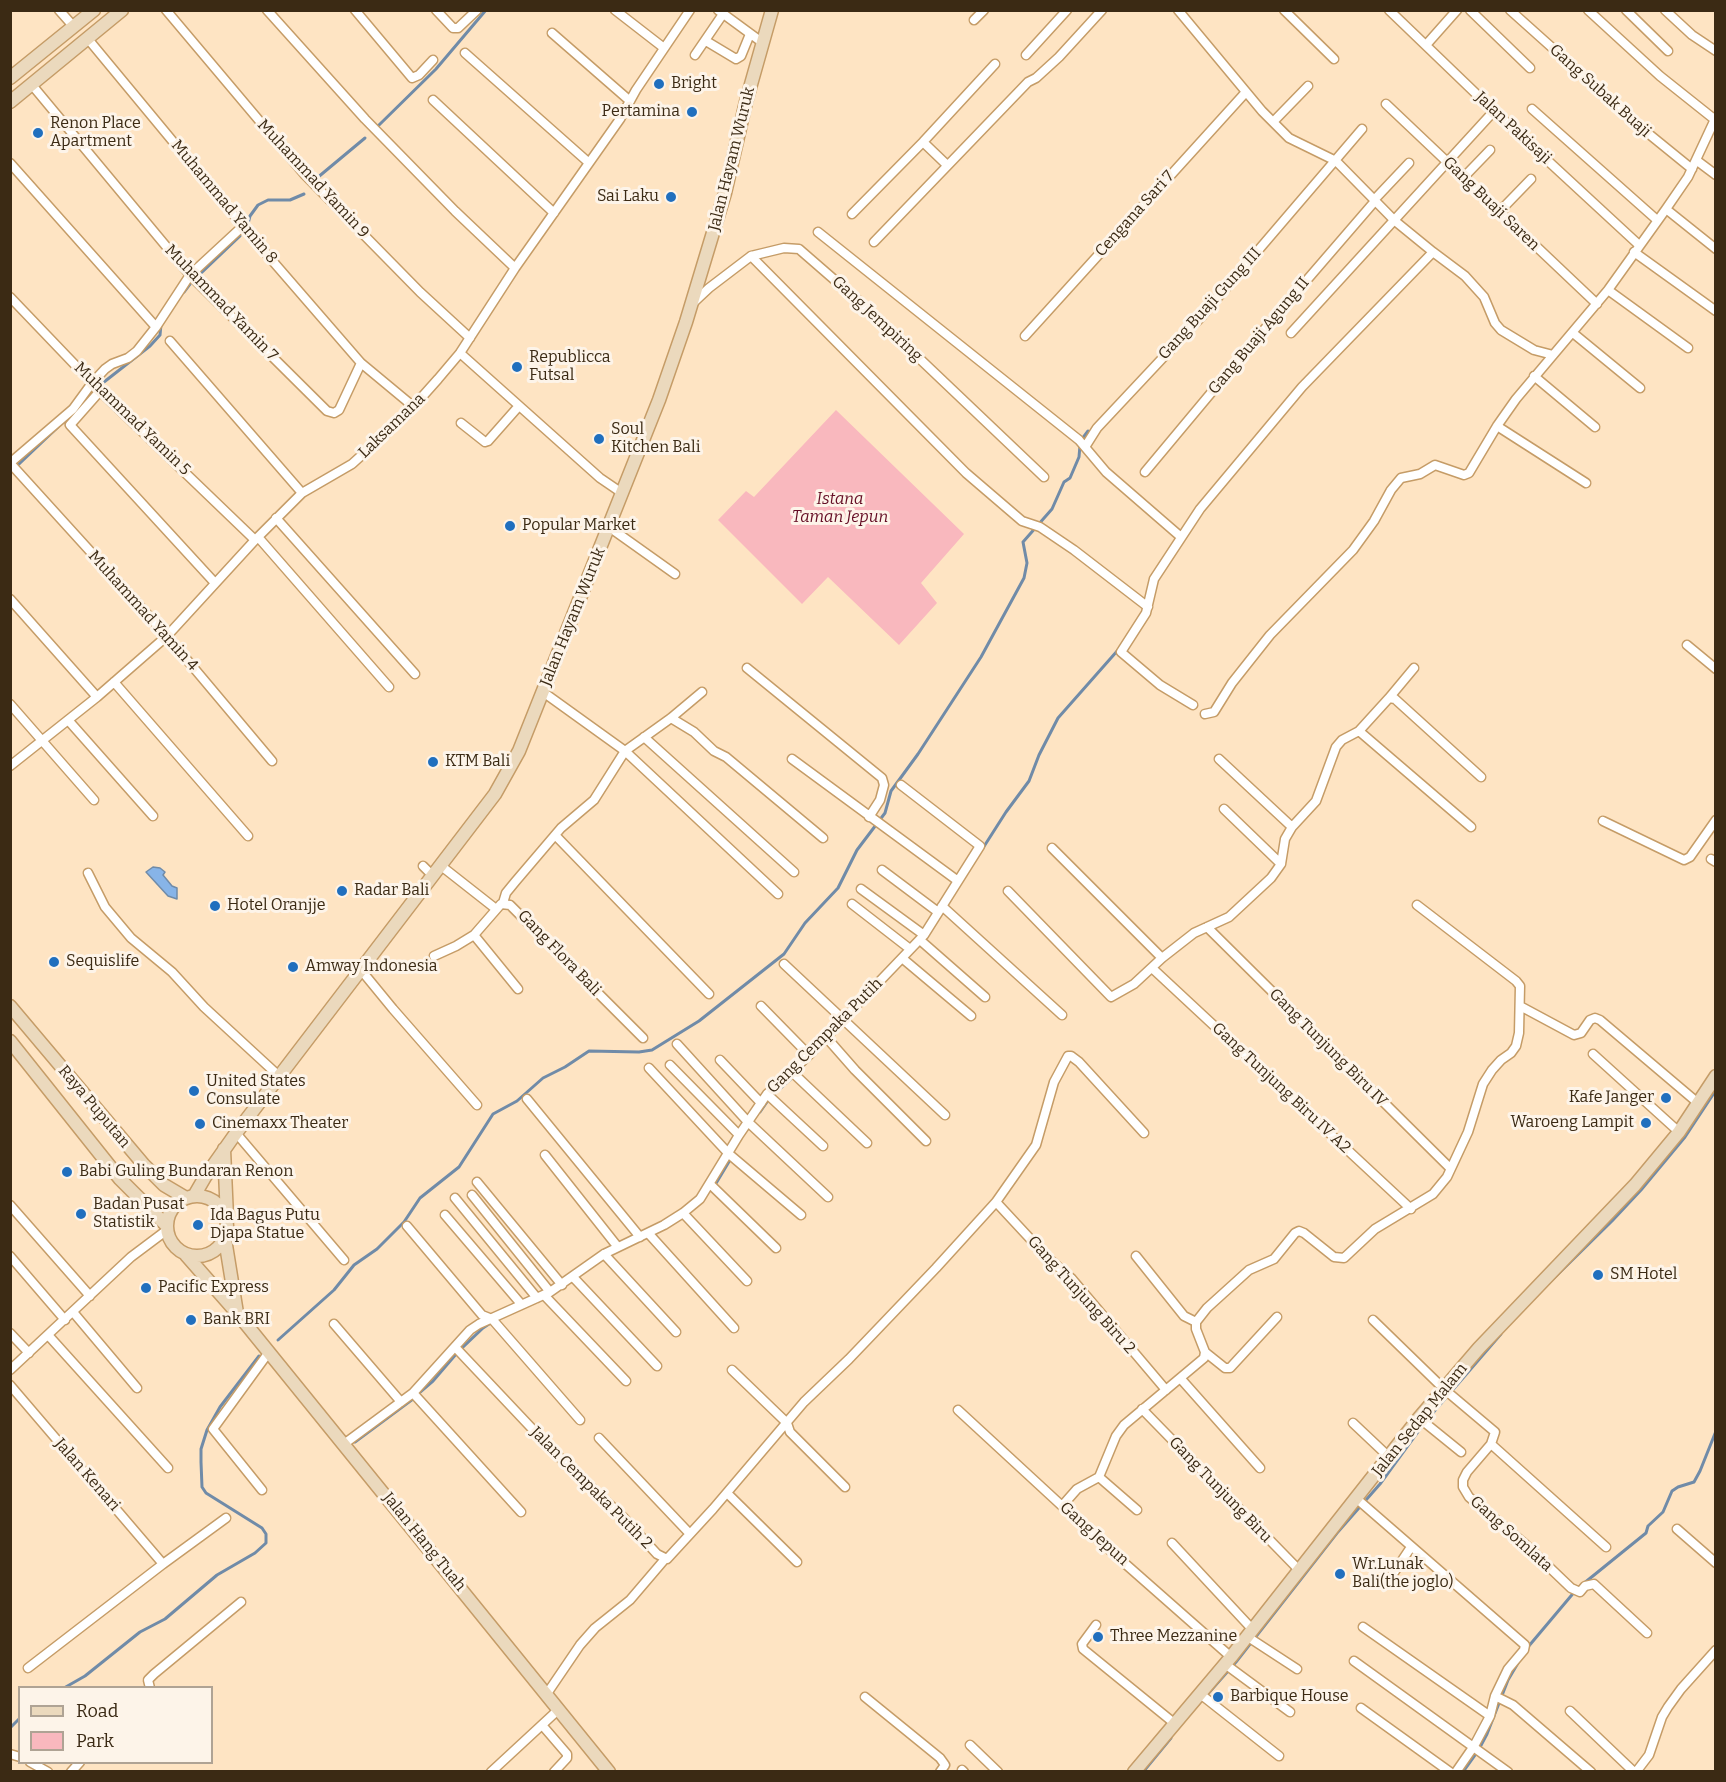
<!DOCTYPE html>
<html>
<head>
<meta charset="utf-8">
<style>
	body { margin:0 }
	#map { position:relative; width:1726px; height:1782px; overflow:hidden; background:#fee4c3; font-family:Bitter,serif }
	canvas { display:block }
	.frame { position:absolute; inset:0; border:12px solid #3b2a14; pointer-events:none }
	.legend { position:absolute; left:18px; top:1686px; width:195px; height:78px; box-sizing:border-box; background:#fdf4e9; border:2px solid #afa394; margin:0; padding:8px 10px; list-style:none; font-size:18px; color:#3b2a14 }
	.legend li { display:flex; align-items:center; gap:12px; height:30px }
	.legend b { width:30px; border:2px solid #afa394 }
</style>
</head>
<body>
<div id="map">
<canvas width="1726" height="1782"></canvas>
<div class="frame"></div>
<ul class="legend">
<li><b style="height:8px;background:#ebd9bd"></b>Road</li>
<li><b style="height:16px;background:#f9b8be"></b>Park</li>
</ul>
</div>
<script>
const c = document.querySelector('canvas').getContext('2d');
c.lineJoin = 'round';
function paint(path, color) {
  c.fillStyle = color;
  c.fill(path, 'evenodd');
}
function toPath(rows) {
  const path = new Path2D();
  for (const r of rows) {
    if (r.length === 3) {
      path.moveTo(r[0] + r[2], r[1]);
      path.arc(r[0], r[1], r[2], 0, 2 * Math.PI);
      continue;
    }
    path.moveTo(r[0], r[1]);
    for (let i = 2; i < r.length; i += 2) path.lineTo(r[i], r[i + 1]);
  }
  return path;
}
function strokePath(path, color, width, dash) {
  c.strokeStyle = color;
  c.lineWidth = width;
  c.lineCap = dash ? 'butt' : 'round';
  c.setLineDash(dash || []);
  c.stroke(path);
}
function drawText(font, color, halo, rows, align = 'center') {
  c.font = font + ' Bitter,serif';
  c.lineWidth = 6;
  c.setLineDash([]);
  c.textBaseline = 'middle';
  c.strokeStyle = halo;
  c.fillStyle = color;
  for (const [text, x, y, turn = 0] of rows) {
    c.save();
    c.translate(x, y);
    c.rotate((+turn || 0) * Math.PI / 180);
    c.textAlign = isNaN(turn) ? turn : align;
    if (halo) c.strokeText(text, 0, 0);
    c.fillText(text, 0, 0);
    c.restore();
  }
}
const green = toPath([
	[836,410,964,534,921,583,937,603,899,645,828,577,802,604,718,520,746,491,754,497]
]);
const water = toPath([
	[153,867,160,868,165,872,163,875,172,886,177,888,177,899,168,896,146,872,153,867]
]);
const stream = toPath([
	[378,126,436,69,486,10],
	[317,178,365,138],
	[248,224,250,216,258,205,268,200,290,200,304,194],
	[198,276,240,236],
	[184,292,190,284],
	[104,382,150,346,160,335,161,324],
	[1082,439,1088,431],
	[19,464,58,427],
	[983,848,1006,812,1029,781,1039,755,1058,718,1118,650],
	[798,1071,805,1064],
	[773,1095,792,1078],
	[760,1112,769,1099],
	[715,1185,730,1160],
	[1549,1283,1612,1221,1641,1190,1685,1137,1716,1090],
	[278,1340,334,1290,354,1265,377,1249,404,1222,420,1198,459,1167,493,1114,517,1101,543,1078,565,1067,589,1051,639,1052,652,1050,699,1021,784,954,805,923,838,888,857,850,885,813,891,791,918,754,981,657,1024,578,1027,563,1023,542,1052,509,1064,482,1070,478,1079,457,1080,445],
	[462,1348,483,1328,492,1322],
	[419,1393,433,1381,457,1353],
	[355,1442,413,1399],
	[1583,1584,1646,1533,1648,1526,1663,1512,1672,1491,1678,1487,1694,1482,1700,1471,1716,1431],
	[1528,1647,1576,1590],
	[64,1688,85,1676,140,1632,165,1619,217,1575,255,1553,266,1543,266,1534,262,1528,206,1493,202,1487,201,1462,201,1449,207,1430,220,1407,259,1356],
	[1206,1696,1236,1662,1337,1533,1380,1484,1425,1422,1501,1334],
	[10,1728,20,1718],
	[1143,1772,1171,1738],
	[1463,1772,1478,1751,1487,1734,1508,1680,1518,1663]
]);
const street = toPath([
	[59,10,74,27],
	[166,10,305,175,420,292,470,338],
	[267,10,365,119,455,211,515,268],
	[355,10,412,78,419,75,433,60],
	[436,10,453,28,458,28,477,10],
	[615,10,664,48],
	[718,10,763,43],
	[1178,10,1262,111,1289,138,1336,161,1395,221,1433,252,1465,276,1484,297,1495,323,1501,330,1534,350,1553,355],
	[1284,10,1334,59],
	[1389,10,1494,111,1639,245],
	[1470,10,1530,68],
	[1510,10,1644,130,1692,169],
	[1588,10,1660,76,1714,119],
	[1626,10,1668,51],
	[1665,10,1692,35,1716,51],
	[974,20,984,10],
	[552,33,630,101],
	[88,39,257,243,361,363,414,407],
	[706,41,736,59,741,56,750,34],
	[1426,45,1457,10],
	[465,53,588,162],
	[695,55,723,14],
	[1026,55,1067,10],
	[32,85,190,275,327,411,334,413,339,410,361,363],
	[433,100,554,213],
	[1386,104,1597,304],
	[1532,109,1657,220],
	[1273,122,1308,86],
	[923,142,947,165],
	[1696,160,1716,175],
	[10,163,156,327],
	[1463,178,1490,150],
	[1374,200,1409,163],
	[1666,209,1716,249],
	[1499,212,1531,179],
	[852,214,923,142,995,64],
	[818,232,1079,440,1106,472,1181,537],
	[874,242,1028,82,1036,78,1059,57,1102,10],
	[1634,252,1716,311],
	[751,256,966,473,1022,521,1040,527,1074,550,1148,607],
	[1608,290,1688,348],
	[10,297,100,391,255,540],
	[693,303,709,288,751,256,784,248,799,249,860,302,1044,477],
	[1291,333,1494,111],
	[1573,333,1640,388],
	[1025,336,1246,92],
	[170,341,302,493],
	[460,353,600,478,622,493],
	[1534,376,1595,427],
	[100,391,70,425,215,583],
	[461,423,485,442,488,441,518,407],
	[1497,426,1586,483],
	[1085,447,1097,428,1202,316,1362,129],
	[10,463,167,636,272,761],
	[10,463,73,409,92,383,105,369,112,364,128,358,137,351,156,327,190,275,243,226],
	[1145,472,1256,339,1375,201],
	[276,518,415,674],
	[609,527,675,574],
	[258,537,389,687],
	[10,599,97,697],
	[1687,645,1716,669],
	[747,668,882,778,884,785,880,800,869,817],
	[114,682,248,836],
	[702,692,671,718,625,751,778,894],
	[1389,698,1414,668],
	[10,704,94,800],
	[1193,705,1160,685,1121,652,1146,613,1154,579,1200,509,1302,387,1433,252],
	[1205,714,1214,712,1232,683,1270,635,1353,550,1374,521,1391,490,1401,478,1420,474,1435,465,1464,475,1469,473,1497,426,1516,399,1608,290,1666,209,1688,177,1716,117],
	[671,718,694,732,714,751,726,757,823,838],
	[68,720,153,816],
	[1359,731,1471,827],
	[644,737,794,872],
	[792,759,958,881],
	[1219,759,1292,827],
	[10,766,97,697,167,636,255,540,302,493,352,464,405,416,438,379,460,353,515,268,620,119,636,90,690,10],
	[1224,809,1281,864],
	[1603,821,1684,860,1690,857,1716,820],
	[555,835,709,994],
	[1052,848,1162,958],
	[1711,859,1716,862],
	[440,865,496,909],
	[423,866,432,875],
	[882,870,938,912],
	[88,873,105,907,131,938,172,972,204,1007,280,1077],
	[861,889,924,935],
	[1008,891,1111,997,1134,984,1162,958,1194,933,1229,917,1271,878,1281,864,1285,839,1292,827,1316,801,1336,747,1342,740,1359,731,1389,698,1395,699,1481,777],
	[503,903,506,893,515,882,561,828,594,800,625,751,543,692],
	[852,904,910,949],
	[942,906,1062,1015],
	[1207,927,1450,1168],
	[474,935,518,989],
	[920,940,985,997],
	[434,956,456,946,474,935,501,904,510,905,643,1038],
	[902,958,971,1016],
	[784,964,945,1115],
	[1152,968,1411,1209],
	[361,970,393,1009,477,1105],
	[761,1006,809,1055],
	[1520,1006,1574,1035,1581,1033,1590,1020,1595,1018,1600,1020,1698,1103],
	[826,1037,855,1070,926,1141],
	[677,1044,748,1122,828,1197],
	[1593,1054,1679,1132],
	[720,1060,761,1103],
	[670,1065,739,1135],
	[649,1068,729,1154,801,1215],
	[792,1072,867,1143],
	[767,1094,823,1146],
	[527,1099,640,1237],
	[236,1133,344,1260],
	[545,1155,617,1246],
	[477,1182,562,1285],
	[711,1185,776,1248],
	[472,1195,550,1292],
	[455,1198,537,1298],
	[996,1202,1048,1258,1072,1279,1166,1390],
	[10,1205,90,1296],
	[683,1213,747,1281],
	[445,1215,521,1304],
	[407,1226,482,1315,492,1319,580,1420],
	[649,1234,734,1328],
	[604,1254,676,1332],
	[10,1256,65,1320],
	[1136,1256,1184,1316,1196,1322],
	[573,1277,657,1366],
	[544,1295,626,1381],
	[73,1312,137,1388],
	[1373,1320,1444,1389,1495,1432,1491,1444,1467,1472,1463,1480,1463,1487,1469,1497,1525,1544,1571,1588,1580,1592,1585,1586,1594,1584,1647,1633],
	[1196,1322,1207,1308,1249,1270,1274,1259,1295,1233,1299,1231,1304,1233,1334,1257,1344,1258,1375,1229,1433,1194,1447,1177,1468,1132,1483,1084,1492,1070,1501,1060,1511,1053,1516,1046,1519,1033,1520,986,1516,981,1417,905],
	[334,1324,401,1402],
	[10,1333,29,1353],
	[48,1335,168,1468],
	[455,1347,556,1454,623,1517,657,1554,667,1559,713,1509,804,1402,849,1359,936,1268,996,1202,1036,1145,1054,1082,1068,1056,1071,1056,1079,1062,1144,1133],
	[1205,1352,1225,1368,1230,1368,1277,1317],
	[10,1370,131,1257,167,1230],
	[732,1370,787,1423,790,1432,845,1487],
	[1181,1379,1260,1468],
	[10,1385,163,1564],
	[413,1393,521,1512],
	[1142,1409,1299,1570],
	[958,1410,1113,1553,1231,1657],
	[1419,1418,1461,1452],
	[1353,1423,1389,1457],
	[599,1438,690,1534],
	[344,1444,413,1393,470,1330,479,1324,550,1292,604,1254,664,1225,683,1213,700,1199,739,1135,767,1094,809,1055,924,935,980,846,901,785],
	[1491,1444,1606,1547],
	[262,1490,213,1429,269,1352],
	[727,1493,797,1562],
	[1357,1499,1525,1645,1524,1650,1508,1669,1495,1696,1490,1716,1474,1746,1456,1772],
	[1062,1506,1077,1489,1099,1477],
	[1137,1510,1099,1477,1116,1436,1124,1425,1204,1358,1205,1352,1196,1329,1196,1322],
	[1677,1529,1716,1563],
	[1172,1543,1253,1630],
	[1391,1577,1411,1547],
	[1096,1625,1082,1644,1083,1649,1174,1723],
	[1363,1627,1490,1716],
	[1248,1637,1297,1669],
	[1354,1661,1508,1772],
	[1225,1664,1290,1712],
	[28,1668,163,1564,226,1518],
	[150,1688,148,1680,154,1674,241,1602],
	[1199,1693,1279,1756],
	[546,1695,580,1645,595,1628,630,1600,665,1559],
	[1495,1696,1513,1705,1591,1772],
	[865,1697,940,1758,945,1765,940,1772],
	[1361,1708,1450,1772],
	[1570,1711,1634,1772],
	[542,1725,567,1754,567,1758,554,1772],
	[970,1745,998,1772],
	[10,1754,20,1757],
	[30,1762,48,1772],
	[962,1770,964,1772],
	[71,1772,80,1762],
	[491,1772,558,1710],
	[1636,1772,1649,1755,1662,1717,1668,1707,1681,1689,1716,1650]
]);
const secondary = toPath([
	[10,78,94,10],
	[10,102,122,10],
	[10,1006,144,1165,164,1185,186,1198],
	[10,1041,120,1179,167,1226],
	[224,1149,227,1217],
	[197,1226,30],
	[194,1196,205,1177,236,1133,495,794,519,751,659,400,686,322,725,193,746,102,772,10],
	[225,1239,237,1313],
	[186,1255,237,1313,609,1772],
	[1134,1772,1231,1657,1419,1418,1479,1348,1635,1185,1679,1132,1716,1076]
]);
const markers = [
	[659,84,6,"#206fbe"],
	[692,112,6,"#206fbe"],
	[38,133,6,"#206fbe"],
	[671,197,6,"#206fbe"],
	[517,367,6,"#206fbe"],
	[599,439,6,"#206fbe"],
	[510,526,6,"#206fbe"],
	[433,762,6,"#206fbe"],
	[342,891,6,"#206fbe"],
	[215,906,6,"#206fbe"],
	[54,962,6,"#206fbe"],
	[293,967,6,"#206fbe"],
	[194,1091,6,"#206fbe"],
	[1666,1098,6,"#206fbe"],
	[1646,1123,6,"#206fbe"],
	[200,1124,6,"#206fbe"],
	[67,1172,6,"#206fbe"],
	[81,1214,6,"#206fbe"],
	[198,1225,6,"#206fbe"],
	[1598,1275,6,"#206fbe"],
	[146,1288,6,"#206fbe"],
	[191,1320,6,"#206fbe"],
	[1340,1574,6,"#206fbe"],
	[1098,1637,6,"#206fbe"],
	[1218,1697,6,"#206fbe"]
];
const poiNames = [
	["Bright",671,84],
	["Pertamina",680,112,"right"],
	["Renon Place",50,124],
	["Apartment",50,142],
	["Sai Laku",659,197,"right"],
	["Republicca",529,358],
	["Futsal",529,376],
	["Soul",611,430],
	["Kitchen Bali",611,448],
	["Popular Market",522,526],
	["KTM Bali",445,762],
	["Radar Bali",354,891],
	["Hotel Oranjje",227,906],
	["Sequislife",66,962],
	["Amway Indonesia",305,967],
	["United States",206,1082],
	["Consulate",206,1100],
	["Kafe Janger",1654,1098,"right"],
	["Waroeng Lampit",1634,1123,"right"],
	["Cinemaxx Theater",212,1124],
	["Babi Guling Bundaran Renon",79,1172],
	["Badan Pusat",93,1205],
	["Statistik",93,1223],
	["Ida Bagus Putu",210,1216],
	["Djapa Statue",210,1234],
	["SM Hotel",1610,1275],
	["Pacific Express",158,1288],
	["Bank BRI",203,1320],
	["Wr.Lunak",1352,1565],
	["Bali(the joglo)",1352,1583],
	["Three Mezzanine",1110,1637],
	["Barbique House",1230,1697]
];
const streetNames = [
	["Gang Subak Buaji",1600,91,42],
	["Jalan Pakisaji",1513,128,43],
	["Jalan Hayam Wuruk",732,159,-76],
	["Muhammad Yamin 9",313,179,47],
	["Muhammad Yamin 8",224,202,50],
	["Gang Buaji Saren",1491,204,44],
	["Cengana Sari 7",1135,214,-48],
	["Muhammad Yamin 7",221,303,46],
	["Gang Buaji Gung III",1210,304,-48],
	["Gang Jempiring",877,319,43],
	["Gang Buaji Agung II",1259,336,-50],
	["Muhammad Yamin 5",132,419,44],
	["Laksamana",392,426,-44],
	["Muhammad Yamin 4",143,611,48],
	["Jalan Hayam Wuruk",573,617,-68],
	["Gang Flora Bali",559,953,46],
	["Gang Cempaka Putih",825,1036,-45],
	["Gang Tunjung Biru IV",1328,1048,45],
	["Gang Tunjung Biru IV A2",1281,1088,43],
	["Raya Puputan",94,1107,50],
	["Gang Tunjung Biru 2",1081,1295,48],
	["Jalan Sedap Malam",1420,1420,-51],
	["Jalan Kenari",87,1475,49],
	["Jalan Cempaka Putih 2",591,1488,45],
	["Gang Tunjung Biru",1220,1490,46],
	["Gang Jepun",1094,1534,42],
	["Gang Somlata",1511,1534,42],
	["Jalan Hang Tuah",424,1542,51]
];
const parkNames = [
	["Istana",840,500],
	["Taman Jepun",840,518]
];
paint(green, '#f9b8be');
paint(water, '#87b4e8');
strokePath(water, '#708ba8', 1.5);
strokePath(stream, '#708ba8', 3);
strokePath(street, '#c59c67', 11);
strokePath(secondary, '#c59c67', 15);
strokePath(street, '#fff', 8);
strokePath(secondary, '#ebd9bd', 12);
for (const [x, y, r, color] of markers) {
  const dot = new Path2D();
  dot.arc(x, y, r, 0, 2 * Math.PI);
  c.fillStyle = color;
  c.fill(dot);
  strokePath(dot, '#fdf4e9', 2);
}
drawText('16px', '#3b2a14', '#fdf4e9', poiNames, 'left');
drawText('16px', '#3b2a14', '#fdf4e9', streetNames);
drawText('italic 16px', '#640d24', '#fdf4e9', parkNames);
</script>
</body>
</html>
